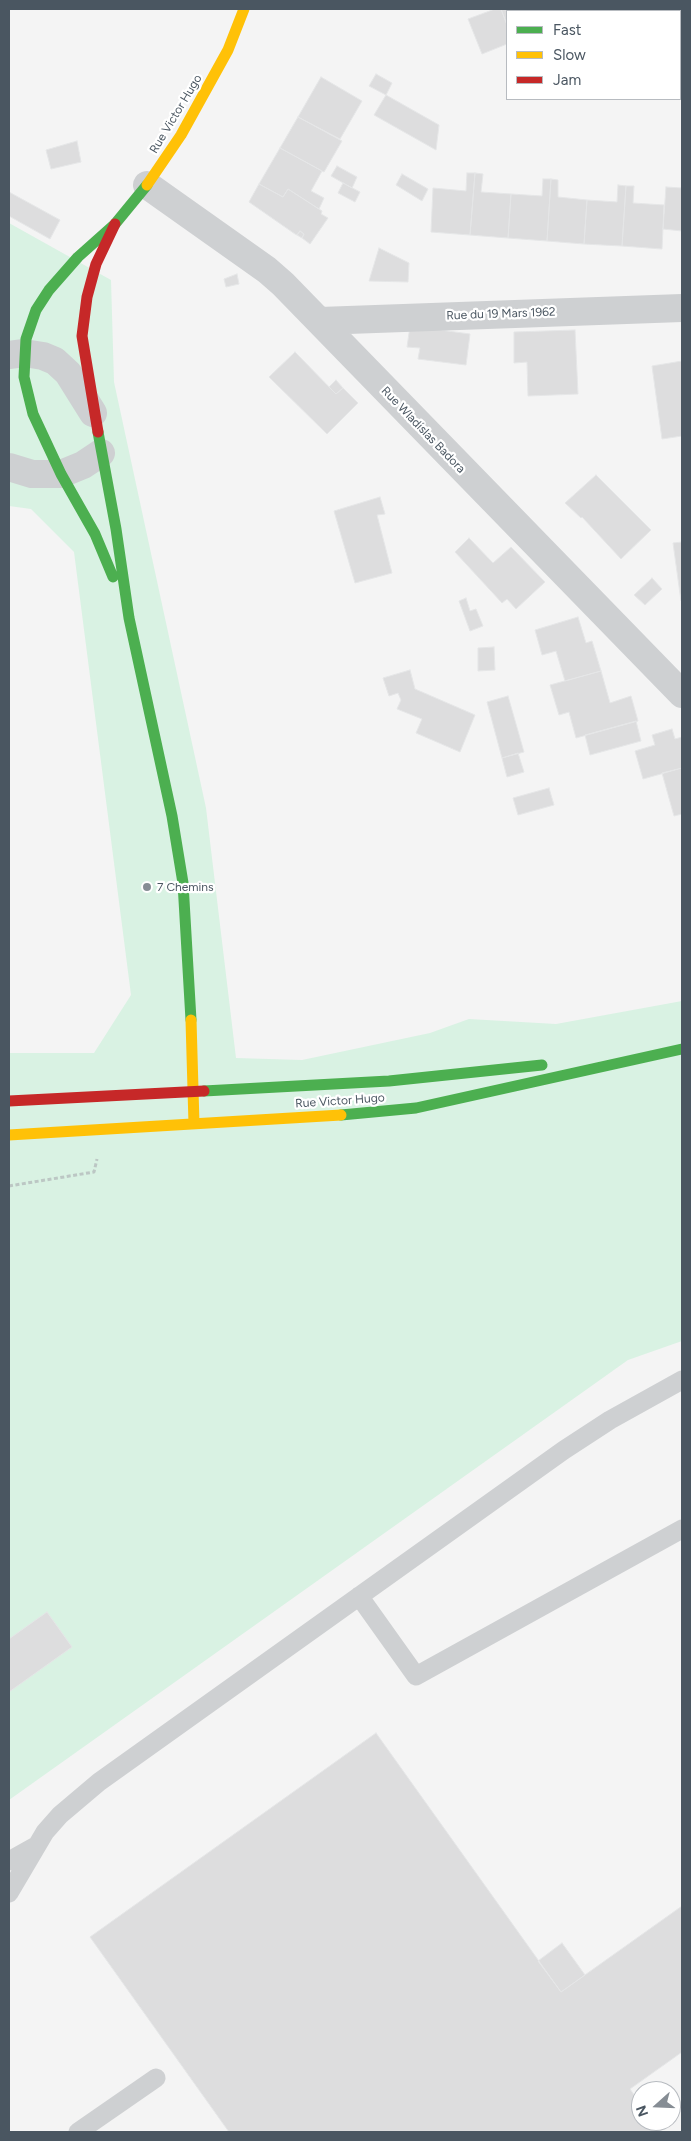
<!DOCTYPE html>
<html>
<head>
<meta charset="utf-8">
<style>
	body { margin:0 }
	#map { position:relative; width:691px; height:2141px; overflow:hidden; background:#f4f4f4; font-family:Figtree,sans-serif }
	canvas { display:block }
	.frame { position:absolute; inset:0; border:10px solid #4a5661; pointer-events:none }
	.legend { position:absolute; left:506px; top:10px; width:175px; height:90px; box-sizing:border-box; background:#fff; border:1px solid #b7bbc0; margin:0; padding:6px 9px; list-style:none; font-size:15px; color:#4a5661 }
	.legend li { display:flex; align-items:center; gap:10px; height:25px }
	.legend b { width:25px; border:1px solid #b7bbc0 }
	.north { position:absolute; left:631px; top:2081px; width:50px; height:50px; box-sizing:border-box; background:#fff; border:1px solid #b7bbc0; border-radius:50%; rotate:250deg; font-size:14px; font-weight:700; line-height:20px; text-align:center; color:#4a5661 }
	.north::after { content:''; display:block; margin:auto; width:18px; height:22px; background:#868d94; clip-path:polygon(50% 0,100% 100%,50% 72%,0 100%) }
</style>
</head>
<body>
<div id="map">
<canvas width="691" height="2141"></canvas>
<div class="frame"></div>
<ul class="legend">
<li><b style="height:6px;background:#4caf50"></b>Fast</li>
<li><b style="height:6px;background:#ffc107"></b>Slow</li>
<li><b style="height:6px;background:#c62828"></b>Jam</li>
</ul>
<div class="north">N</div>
</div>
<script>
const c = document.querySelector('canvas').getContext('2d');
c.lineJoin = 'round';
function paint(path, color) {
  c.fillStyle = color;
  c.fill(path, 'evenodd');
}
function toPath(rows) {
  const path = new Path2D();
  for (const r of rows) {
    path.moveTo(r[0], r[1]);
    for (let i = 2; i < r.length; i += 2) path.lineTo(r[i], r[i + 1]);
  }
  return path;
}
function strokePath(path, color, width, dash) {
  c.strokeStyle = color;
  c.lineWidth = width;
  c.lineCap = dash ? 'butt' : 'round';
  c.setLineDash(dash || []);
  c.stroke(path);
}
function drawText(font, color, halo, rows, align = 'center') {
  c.font = font + ' Figtree,sans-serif';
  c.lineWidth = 4.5;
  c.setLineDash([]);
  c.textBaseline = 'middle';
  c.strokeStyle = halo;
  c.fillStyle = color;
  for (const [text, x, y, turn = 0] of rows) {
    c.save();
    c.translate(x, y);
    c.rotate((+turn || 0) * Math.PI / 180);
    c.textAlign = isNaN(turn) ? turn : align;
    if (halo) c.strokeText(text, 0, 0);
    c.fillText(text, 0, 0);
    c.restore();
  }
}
const green = toPath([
	[9,223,111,280,114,382,206,808,236,1058,302,1060,430,1033,469,1019,556,1024,682,1001,682,1341,628,1360,9,1800,9,1053,94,1053,131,995,74,552,31,509,9,506]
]);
const building = toPath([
	[495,9,501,9,507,25,507,46,507,44,482,54,468,19,495,9],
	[501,9,537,9,538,11,507,11,507,25,501,9],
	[537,9,573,9,574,11,538,11,537,9],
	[573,9,595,9,589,11,574,11,573,9],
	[376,74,392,83,386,95,369,86,376,74],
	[321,77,362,101,340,139,298,117,321,77],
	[386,95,439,125,436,150,374,115,386,95],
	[298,117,342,141,324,172,280,148,298,117],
	[77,141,81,162,51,169,46,150,77,141],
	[280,148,322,171,311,191,324,198,319,209,288,189,283,197,259,184,280,148],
	[337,166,357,177,352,188,331,176,337,166],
	[467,173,475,173,470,235,431,232,433,188,466,191,467,173],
	[475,173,483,174,481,192,511,194,508,238,470,235,475,173],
	[402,174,428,189,422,201,396,185,402,174],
	[543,179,551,179,547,241,508,238,511,194,542,196,543,179],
	[551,179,558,180,558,197,587,200,584,244,547,241,551,179],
	[343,183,360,192,355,202,338,193,343,183],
	[259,184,283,197,288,189,322,211,321,214,328,218,310,244,302,238,304,234,300,231,297,235,295,234,249,202,259,184],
	[618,185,626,186,622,246,584,244,587,200,617,202,618,185],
	[626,186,634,186,633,203,664,205,662,249,622,246,626,186],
	[666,187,682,188,682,231,663,229,666,187],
	[9,192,60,220,50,239,9,216,9,192],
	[300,231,304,234,302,238,297,235,300,231],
	[379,248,409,263,408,282,369,281,379,248],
	[237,274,239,284,226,287,224,279,237,274],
	[410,326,470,334,466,365,418,359,420,348,407,347,410,326],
	[575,330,578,394,528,396,527,362,514,363,514,332,575,330],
	[295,352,336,394,343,388,358,403,327,434,269,377,295,352],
	[682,361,682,436,662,439,652,366,682,361],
	[336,380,343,388,336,394,329,387,336,380],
	[596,475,651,530,621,559,582,517,581,518,565,503,596,475],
	[380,497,385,514,377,515,392,573,355,583,334,511,380,497],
	[469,538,493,563,511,547,545,582,516,609,507,599,502,603,455,552,469,538],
	[682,542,682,601,681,601,673,543,682,542],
	[652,578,662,589,645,605,634,595,652,578],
	[466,598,470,611,476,609,483,626,470,631,459,601,466,598],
	[578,617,586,643,592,641,601,671,565,681,556,651,542,655,535,630,578,617],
	[494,647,495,670,478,671,478,648,494,647],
	[410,670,415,689,475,715,460,752,416,733,422,719,397,709,401,700,398,693,389,696,383,678,410,670],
	[601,671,610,703,631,696,638,721,576,738,569,712,559,715,550,685,601,671],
	[508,696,524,752,502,758,487,702,508,696],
	[636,721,641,741,590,755,585,735,636,721],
	[672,729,675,739,682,737,682,768,643,779,635,751,655,745,652,735,672,729],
	[518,753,524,772,507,777,502,758,518,753],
	[682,768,682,814,674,816,662,773,682,768],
	[549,788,554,805,518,815,513,798,549,788],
	[47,1612,72,1647,9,1692,9,1639,47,1612],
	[376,1733,561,1992,682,1906,682,2052,630,2089,641,2105,641,2121,652,2121,660,2132,229,2132,90,1937,376,1733],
	[562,1943,585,1975,561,1992,538,1961,562,1943]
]);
const path = toPath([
	[9,1186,94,1172,97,1159]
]);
const lane = toPath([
	[359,1596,416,1676,682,1529],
	[9,1861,34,1847],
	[9,1893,45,1832,60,1815,99,1782,564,1450,610,1420,682,1380],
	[78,2132,156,2078]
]);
const street = toPath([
	[147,185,267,270,283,284,682,694],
	[320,321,682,308],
	[9,355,24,353,43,356,55,361,68,373,93,413],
	[9,467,32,474,61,474,83,465,101,453]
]);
const fast = toPath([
	[98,432,116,529,129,618,172,816,183,883,191,1020],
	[113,577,95,534,61,474,33,414,24,377,26,339,36,310,49,290,78,257,115,224,147,185],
	[204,1091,389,1081,542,1065],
	[341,1115,416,1108,682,1049]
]);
const slow = toPath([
	[147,185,181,135,228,50,244,9],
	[191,1020,194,1124],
	[9,1135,341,1115]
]);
const jam = toPath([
	[98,432,82,336,87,297,96,264,115,224],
	[9,1101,204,1091]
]);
const markers = [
	[147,887,5,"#868d94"]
];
const streetNames = [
	["Rue Victor Hugo",176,114,-59],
	["Rue du 19 Mars 1962",501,314,-2],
	["Rue Wladislas Badora",423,430,46],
	["Rue Victor Hugo",340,1101,-4]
];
const poiNames = [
	["7 Chemins",157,887]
];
paint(green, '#d9f2e3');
paint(building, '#ddddde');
strokePath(building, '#e5e6e7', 1);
strokePath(path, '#bcc7c4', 3, [4, 2.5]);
strokePath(lane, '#ced0d2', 19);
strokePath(street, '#ced0d2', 28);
strokePath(fast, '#4caf50', 11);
strokePath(slow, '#ffc107', 11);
strokePath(jam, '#c62828', 11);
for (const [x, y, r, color] of markers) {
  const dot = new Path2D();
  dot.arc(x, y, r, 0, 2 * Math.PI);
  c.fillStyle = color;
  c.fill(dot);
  strokePath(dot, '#fff', 2);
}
drawText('12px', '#4a5661', '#fff', streetNames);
drawText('12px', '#4a5661', '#fff', poiNames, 'left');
</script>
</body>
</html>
